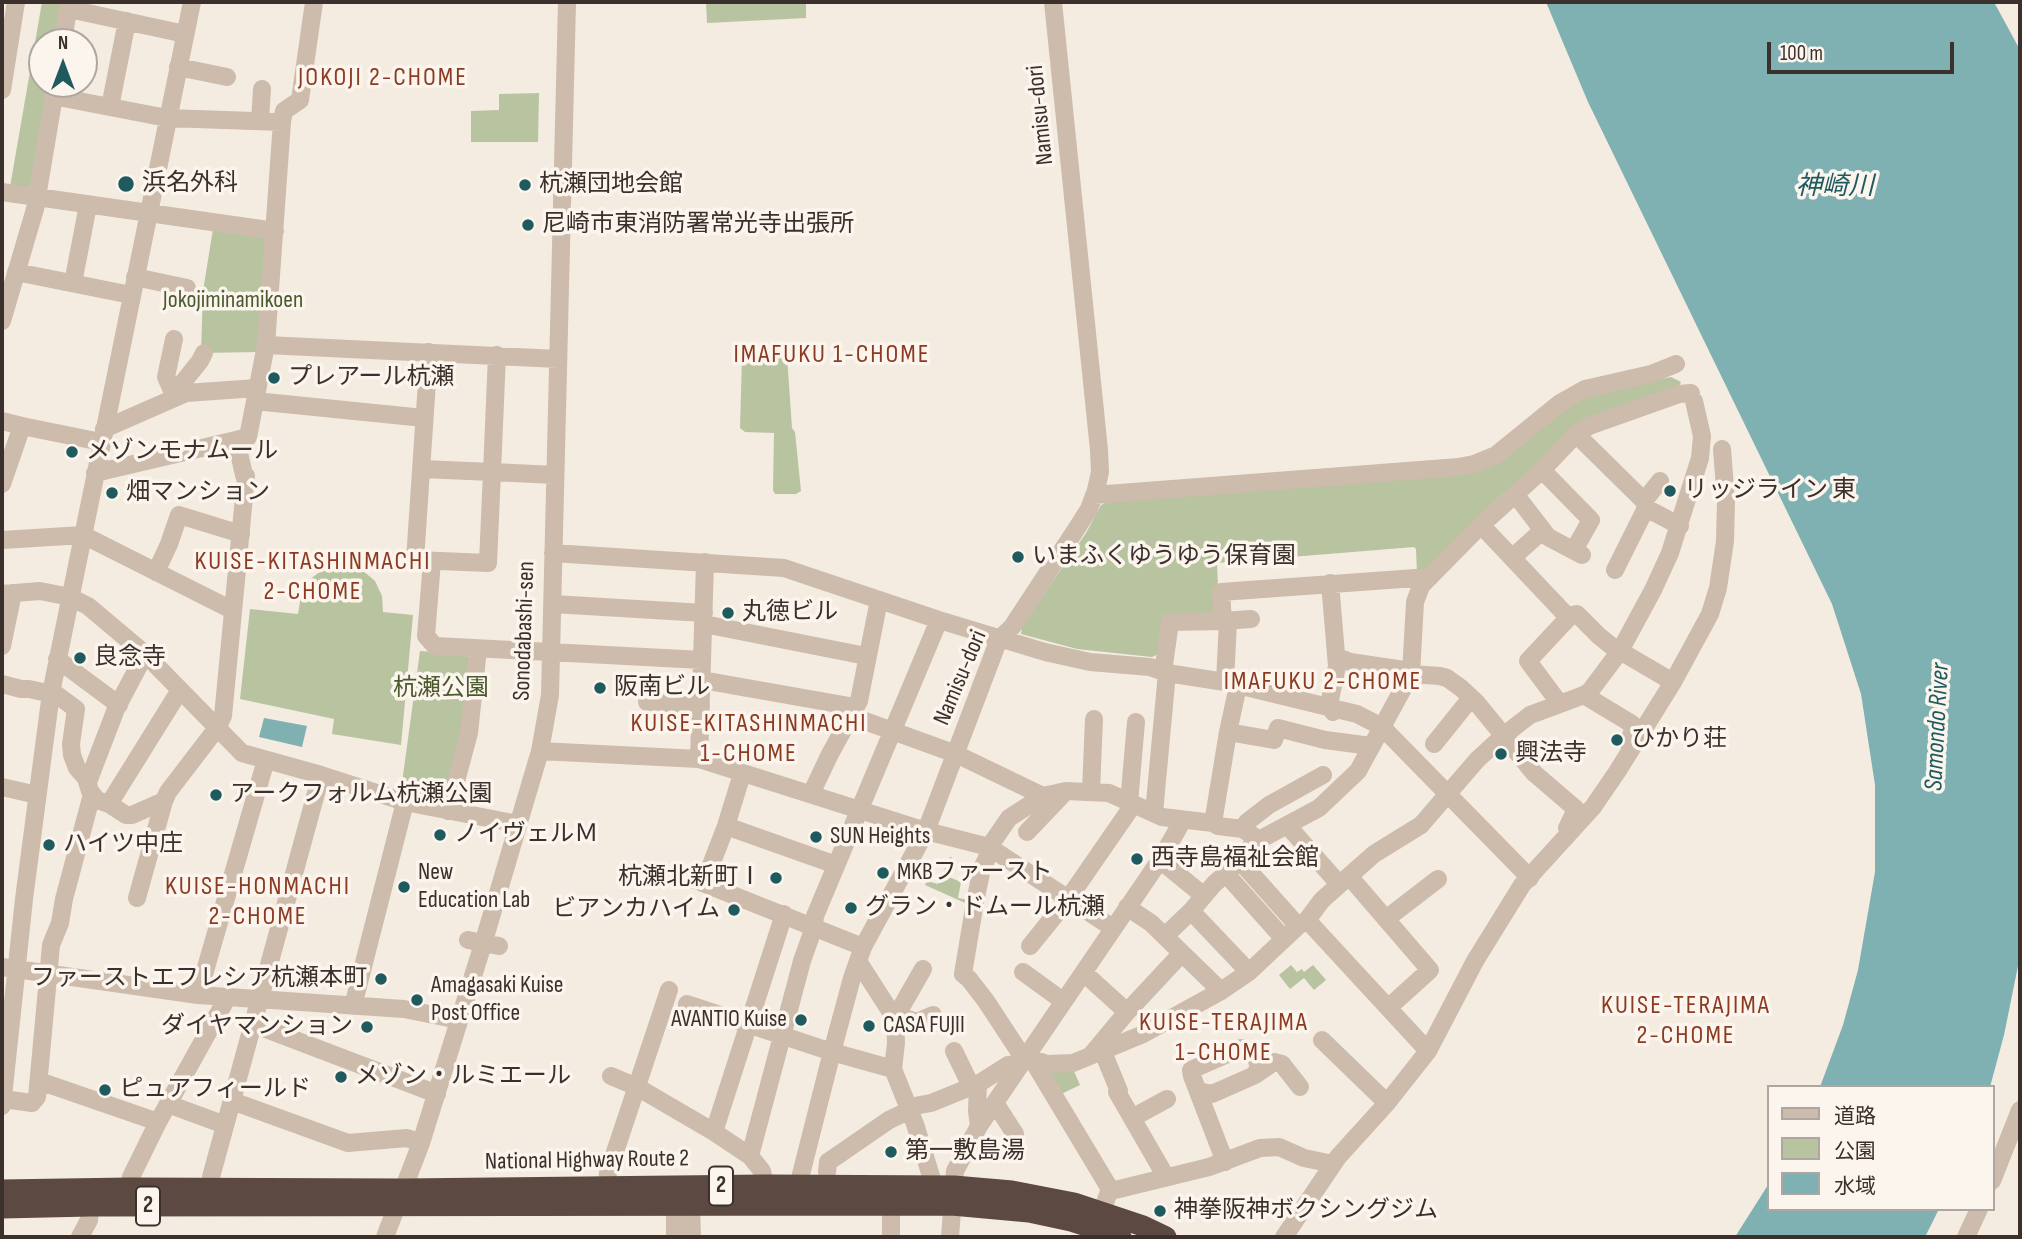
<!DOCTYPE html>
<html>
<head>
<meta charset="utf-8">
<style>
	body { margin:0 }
	#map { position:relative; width:2022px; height:1239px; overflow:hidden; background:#f4ebe1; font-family:"Sofia Sans Condensed","Noto Sans JP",sans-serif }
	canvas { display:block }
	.frame { position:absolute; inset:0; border:4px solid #3b302b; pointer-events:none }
	.legend { position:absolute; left:1767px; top:1085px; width:228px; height:126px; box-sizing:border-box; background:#fbf5ee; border:2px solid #aea6a0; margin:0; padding:9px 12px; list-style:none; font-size:21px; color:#3b302b }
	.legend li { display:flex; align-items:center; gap:14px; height:35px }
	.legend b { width:35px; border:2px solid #aea6a0 }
	.north { position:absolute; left:28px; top:28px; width:70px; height:70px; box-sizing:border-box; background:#fbf5ee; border:2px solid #aea6a0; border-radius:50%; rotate:0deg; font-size:19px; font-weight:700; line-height:28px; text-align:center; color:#3b302b }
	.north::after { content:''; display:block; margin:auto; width:24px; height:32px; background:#1f5a5e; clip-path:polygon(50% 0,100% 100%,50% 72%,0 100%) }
	.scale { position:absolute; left:1767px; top:42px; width:187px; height:32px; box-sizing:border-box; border:4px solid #3b302b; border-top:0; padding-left:9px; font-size:21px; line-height:24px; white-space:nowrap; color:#3b302b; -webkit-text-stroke:5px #fbf5ee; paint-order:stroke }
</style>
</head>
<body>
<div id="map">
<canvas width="2022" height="1239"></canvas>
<div class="frame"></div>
<ul class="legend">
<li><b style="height:9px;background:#cdbbac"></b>道路</li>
<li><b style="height:19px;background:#b8c4a0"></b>公園</li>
<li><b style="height:19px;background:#7fb0b2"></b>水域</li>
</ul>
<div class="north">N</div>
<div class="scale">100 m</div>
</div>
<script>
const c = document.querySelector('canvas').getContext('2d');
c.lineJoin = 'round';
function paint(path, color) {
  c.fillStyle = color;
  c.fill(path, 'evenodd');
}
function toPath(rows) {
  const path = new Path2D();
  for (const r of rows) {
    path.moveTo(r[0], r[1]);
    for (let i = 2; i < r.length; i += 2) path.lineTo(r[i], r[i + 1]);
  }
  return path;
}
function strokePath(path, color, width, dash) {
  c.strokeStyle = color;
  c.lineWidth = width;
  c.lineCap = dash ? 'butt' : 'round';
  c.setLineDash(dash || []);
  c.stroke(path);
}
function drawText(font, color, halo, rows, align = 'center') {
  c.font = font + ' "Sofia Sans Condensed","Noto Sans JP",sans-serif';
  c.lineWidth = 7;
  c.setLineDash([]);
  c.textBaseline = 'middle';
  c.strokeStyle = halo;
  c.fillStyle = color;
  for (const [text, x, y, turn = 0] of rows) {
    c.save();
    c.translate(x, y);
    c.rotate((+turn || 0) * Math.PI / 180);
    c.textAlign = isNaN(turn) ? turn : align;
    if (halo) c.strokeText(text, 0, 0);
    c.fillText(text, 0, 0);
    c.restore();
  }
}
const green = toPath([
	[42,2,62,2,55,42,42,42,42,84,48,84,30,186,25,190,10,187],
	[706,2,806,2,806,18,707,23],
	[539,93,538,142,471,142,471,111,499,110,499,94],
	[213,229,264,236,269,242,259,352,201,353,203,291],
	[778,353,787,356,792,428,795,432,801,491,796,494,775,494,773,490,774,433,745,432,740,428,742,358,745,355],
	[1671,377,1681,382,1677,390,1601,417,1425,574,1417,574,1416,549,1414,547,1217,563,1218,587,1215,613,1166,618,1162,652,1152,657,1077,649,1021,634,1022,626,1086,533,1101,505,1111,500,1456,473,1583,396,1607,389],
	[338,565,354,567,362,570,375,581,382,596,383,612,413,615,401,745,332,734,334,719,240,699,250,609,298,614,301,596,308,581,322,570],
	[420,651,466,654,471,660,459,751,444,798,401,790],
	[950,857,952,857,947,868,951,870,949,877,961,882,958,898,969,900,972,906,925,885,927,881,938,884],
	[1291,965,1297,972,1302,969,1304,972,1313,965,1326,980,1314,990,1304,978,1290,989,1279,975],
	[1073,1069,1080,1085,1057,1096,1047,1077,1051,1071]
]);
const water = toPath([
	[1546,2,1994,2,2020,50,2020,956,2004,1035,1990,1087,1820,1087,1843,1025,1858,970,1875,872,1875,785,1861,694,1832,604,1588,102],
	[264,718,307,726,302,747,259,737],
	[1768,1185,1768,1209,1939,1209,1925,1237,1735,1237]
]);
const minor = toPath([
	[69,9,185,34],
	[63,42,69,2],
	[178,67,227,77],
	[2,90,16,2],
	[53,96,167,118,282,122],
	[110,107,127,21],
	[260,121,262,89],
	[2,192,275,231],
	[16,272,131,295],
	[135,277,187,288],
	[73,283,88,205],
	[2,321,35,209,56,84],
	[174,339,166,377,175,397],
	[266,345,558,359],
	[497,355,492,472,555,475],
	[175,397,180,386,200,361,204,353],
	[255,401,424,418],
	[2,421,22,426,2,484],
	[22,426,101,442],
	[104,429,186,393,257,388],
	[1576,434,1644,501,1646,508,1680,526],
	[422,469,492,472,488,563,415,560,429,352],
	[1542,470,1591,520,1574,550],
	[95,473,236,440],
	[1515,494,1548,537,1582,555],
	[1094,495,1459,467,1474,464,1496,455,1560,403,1585,389,1651,374,1676,364],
	[1644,501,1660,481],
	[1481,525,1567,616,1577,614,1599,636,1619,652],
	[2,540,83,535,232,610],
	[553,553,784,568,939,620,1045,652,1090,662,1150,667,1167,673,1225,682,1357,714,1382,727,1530,878],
	[1512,558,1543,530],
	[432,561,426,636,435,646,702,660],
	[1615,570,1646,508],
	[156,572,169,544,179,515,241,534],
	[1330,583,1337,666,1330,700,1333,712],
	[2,594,40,591,70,597,88,606,145,654,242,753,321,775,405,802,518,824],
	[553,604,704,613],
	[1223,621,1251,619],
	[704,624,866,656],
	[2,646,13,593],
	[1620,651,1673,682],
	[1337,657,1350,662,1411,671],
	[57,659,119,705],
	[1163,672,1170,622,1223,621,1221,592,1430,577],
	[1411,674,1440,676,1447,678,1461,688,1476,702,1534,773,1576,809,1567,828],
	[702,680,855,707],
	[1225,682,1228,621],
	[2,684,21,689,29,689,57,695,76,709,71,744,72,755,77,768,86,778,90,791,97,800],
	[1584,695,1632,724,1633,728,1629,744,1631,748],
	[647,702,701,706],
	[1560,704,1528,661,1570,616],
	[851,716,956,754,1043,796,1066,791,1109,793,1162,817,1213,823,1218,826,1243,829,1259,840,1253,843,1240,861,1298,926],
	[1228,732,1274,740,1278,728,1325,740,1371,746],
	[1434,744,1471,698],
	[540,751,699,759,926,831,989,847,1113,928],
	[699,759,705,562],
	[88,782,116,709,145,654],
	[2,787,37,795],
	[1091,791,1094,719],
	[811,794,830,754,859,701,879,600],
	[1129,803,1136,722],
	[109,804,180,690],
	[448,811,469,733,478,649],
	[1154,813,1167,673],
	[1213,823,1228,732,1238,686],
	[1287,825,1339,884],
	[726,826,836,865],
	[1243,829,1247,822,1269,805,1323,775],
	[1027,832,1066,791],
	[1259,840,1319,808,1358,771,1411,674,1415,602,1421,586,1481,525,1542,470,1576,434,1589,426,1679,394,1691,393],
	[1160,860,1204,896],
	[1240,861,1214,884,1191,911,1249,972],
	[1226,874,1284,939],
	[1349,876,1430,970,1388,1008],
	[706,878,726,826,742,774],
	[695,880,863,947],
	[137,898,164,801],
	[1127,907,1151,923,1221,991],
	[1386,919,1438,879],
	[1307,920,1428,1051],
	[1165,936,1191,911],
	[468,940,499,946],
	[1030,946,1068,899,1133,805],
	[858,961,892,1014,917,1022,933,1015],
	[2,967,198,995,404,1009,459,1020],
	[1023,972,1063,1001],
	[1084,973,1127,1012],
	[198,995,266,760],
	[687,1004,832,1052,893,1069,915,1124,934,1186],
	[353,1006,405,802],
	[253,1024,437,1094],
	[1322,1040,1387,1103],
	[954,1051,971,1086],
	[1103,1052,1119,1091,1117,1092,1166,1177],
	[1091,1055,1127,1012,1182,953],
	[1027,1056,1032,1059,1047,1064,1073,1063,1141,1035,1221,991,1249,972,1298,926,1307,920,1322,900,1374,854,1421,825,1477,760,1503,736,1530,715,1584,695,1590,691,1620,651,1653,590,1670,553,1700,458,1702,436,1694,401],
	[1024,1059,986,1001,969,979,963,974,975,902,982,868,990,852,989,847,1009,818,1043,796],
	[1032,1059,1110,1189,1102,1211],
	[893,1069,896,1043,895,1018,923,969],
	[1255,1075,1274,1062,1282,1064,1300,1087],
	[611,1076,637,1087,714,1132,750,1156,762,1171,765,1185],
	[39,1081,158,1122],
	[978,1084,977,1111,979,1126],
	[1198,1091,1212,1094,1255,1075,1259,1066,1253,1051,1241,1048,1191,1070,1192,1076,1225,1162],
	[3,1099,32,1103,37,1097,51,945,60,923,64,899,91,798,109,804,126,815,132,815,164,801,168,792,217,728,223,716,246,476,244,475,236,440,248,437,266,345,282,122,284,111,300,100,314,2],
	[232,1101,348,1143,407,1138,421,1143],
	[995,1103,1015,1134],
	[168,1104,225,1125],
	[2,1106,24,899,51,693,192,2],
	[909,1107,931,1103,978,1084,1008,1065,1021,1064],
	[1132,1118,1167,1099],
	[714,1132,784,914],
	[750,1156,802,961,814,927,815,916,939,620],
	[827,1172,828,1162,889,1120,910,1110],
	[1992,1181,2020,1110],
	[607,1187,608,1173,669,990],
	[128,1188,131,1177,158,1122,227,998],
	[1110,1189,1115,1190,1209,1167,1260,1148,1279,1147,1304,1158,1333,1164],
	[210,1190,211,1177,321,775],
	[798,1197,798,1186,832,1052,852,978,863,947,926,831,999,639,1012,627,1077,528,1089,509,1096,490,1100,472,1099,450,1053,2],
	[691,1204,692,1237],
	[675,1205,675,1237],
	[891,1205,891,1237],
	[80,1237,89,1220,90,1206],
	[385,1237,421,1143,483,944,540,751,550,695,567,2],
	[950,1237,955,1171,979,1126,1160,860,1183,820],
	[1284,1237,1338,1157,1387,1103,1428,1051,1475,961,1522,885,1593,807,1617,772,1673,682,1710,614,1718,588,1725,541,1726,501,1722,449],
	[1966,1237,1979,1209]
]);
const highway = toPath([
	[2,1190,128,1188,404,1189,765,1185,954,1186,1012,1191,1074,1203,1143,1226,1166,1237],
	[2,1208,90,1206,952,1205,1029,1212,1071,1221,1121,1237]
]);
const markers = [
	[126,184,9,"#1f5a5e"],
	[525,185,7,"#1f5a5e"],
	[528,225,7,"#1f5a5e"],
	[274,378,7,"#1f5a5e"],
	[72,452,7,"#1f5a5e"],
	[1670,491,7,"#1f5a5e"],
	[112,493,7,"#1f5a5e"],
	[1018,557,7,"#1f5a5e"],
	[728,613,7,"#1f5a5e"],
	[80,658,7,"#1f5a5e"],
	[600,688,7,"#1f5a5e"],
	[1617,740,7,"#1f5a5e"],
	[1501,754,7,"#1f5a5e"],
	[216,795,7,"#1f5a5e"],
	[440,835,7,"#1f5a5e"],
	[816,837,7,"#1f5a5e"],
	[49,845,7,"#1f5a5e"],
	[1137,859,7,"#1f5a5e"],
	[883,873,7,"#1f5a5e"],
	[776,878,7,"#1f5a5e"],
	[404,887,7,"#1f5a5e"],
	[851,908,7,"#1f5a5e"],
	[734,910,7,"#1f5a5e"],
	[381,979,7,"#1f5a5e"],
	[417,1000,7,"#1f5a5e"],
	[801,1020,7,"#1f5a5e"],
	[869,1026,7,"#1f5a5e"],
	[367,1027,7,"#1f5a5e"],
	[341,1077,7,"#1f5a5e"],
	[105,1090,7,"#1f5a5e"],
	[891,1152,7,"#1f5a5e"],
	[1160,1211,7,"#1f5a5e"]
];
const shields = [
	[721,1186,24],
	[148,1206,24]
];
const shieldNames = [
	["2",721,1186],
	["2",148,1206]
];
const streetNames = [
	["Namisu-dori",1041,115,-96],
	["Sonodabashi-sen",525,631,-88],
	["Namisu-dori",961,678,-67],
	["National Highway Route 2",587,1161,-1]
];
const poiNames = [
	["浜名外科",142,184],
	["杭瀬団地会館",539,185],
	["尼崎市東消防署常光寺出張所",542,225],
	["プレアール杭瀬",288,378],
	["メゾンモナムール",86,452],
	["リッジライン 東",1684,491],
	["畑マンション",126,493],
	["いまふくゆうゆう保育園",1032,557],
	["丸徳ビル",742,613],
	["良念寺",94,658],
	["阪南ビル",614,688],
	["ひかり荘",1631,740],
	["興法寺",1515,754],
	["アークフォルム杭瀬公園",230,795],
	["ノイヴェルＭ",454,835],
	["SUN Heights",830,837],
	["ハイツ中庄",63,845],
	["西寺島福祉会館",1151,859],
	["New",418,873],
	["Education Lab",418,901],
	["MKBファースト",897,873],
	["杭瀬北新町Ⅰ",762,878,"right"],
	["グラン・ドムール杭瀬",865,908],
	["ビアンカハイム",720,910,"right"],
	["ファーストエフレシア杭瀬本町",367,979,"right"],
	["Amagasaki Kuise",431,986],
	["Post Office",431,1014],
	["AVANTIO Kuise",787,1020,"right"],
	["CASA FUJII",883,1026],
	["ダイヤマンション",353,1027,"right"],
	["メゾン・ルミエール",355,1077],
	["ピュアフィールド",119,1090],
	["第一敷島湯",905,1152],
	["神拳阪神ボクシングジム",1174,1211]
];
const parkNames = [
	["Jokojiminamikoen",233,301],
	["杭瀬公園",441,689]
];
const neighbourhoodNames = [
	["JOKOJI 2-CHOME",383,78],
	["IMAFUKU 1-CHOME",832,355],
	["KUISE-KITASHINMACHI",313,562],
	["2-CHOME",313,592],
	["IMAFUKU 2-CHOME",1323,682],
	["KUISE-KITASHINMACHI",749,724],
	["1-CHOME",749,754],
	["KUISE-HONMACHI",258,887],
	["2-CHOME",258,917],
	["KUISE-TERAJIMA",1686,1006],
	["2-CHOME",1686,1036],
	["KUISE-TERAJIMA",1224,1023],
	["1-CHOME",1224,1053]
];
const waterNames = [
	["神崎川",1835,187],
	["Samondo River",1938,727,-87]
];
paint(green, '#b8c4a0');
paint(water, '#7fb0b2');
strokePath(minor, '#cdbbac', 18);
strokePath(highway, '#5c4a42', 21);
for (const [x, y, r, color] of markers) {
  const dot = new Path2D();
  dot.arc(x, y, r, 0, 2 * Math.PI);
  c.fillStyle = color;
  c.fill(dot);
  strokePath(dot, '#fbf5ee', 2.5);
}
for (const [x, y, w] of shields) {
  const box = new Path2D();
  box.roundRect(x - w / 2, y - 19.5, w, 39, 5);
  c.fillStyle = '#fbf5ee';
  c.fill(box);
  strokePath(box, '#3b302b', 2);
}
drawText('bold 23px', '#3b302b', null, shieldNames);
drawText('24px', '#3b302b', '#fbf5ee', streetNames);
drawText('24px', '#3b302b', '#fbf5ee', poiNames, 'left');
drawText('24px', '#4a5a2e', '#fbf5ee', parkNames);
c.letterSpacing = '2px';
drawText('26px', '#8c3b22', '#fbf5ee', neighbourhoodNames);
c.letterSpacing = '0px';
drawText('italic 26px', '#1f5a5e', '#fbf5ee', waterNames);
</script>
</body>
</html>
